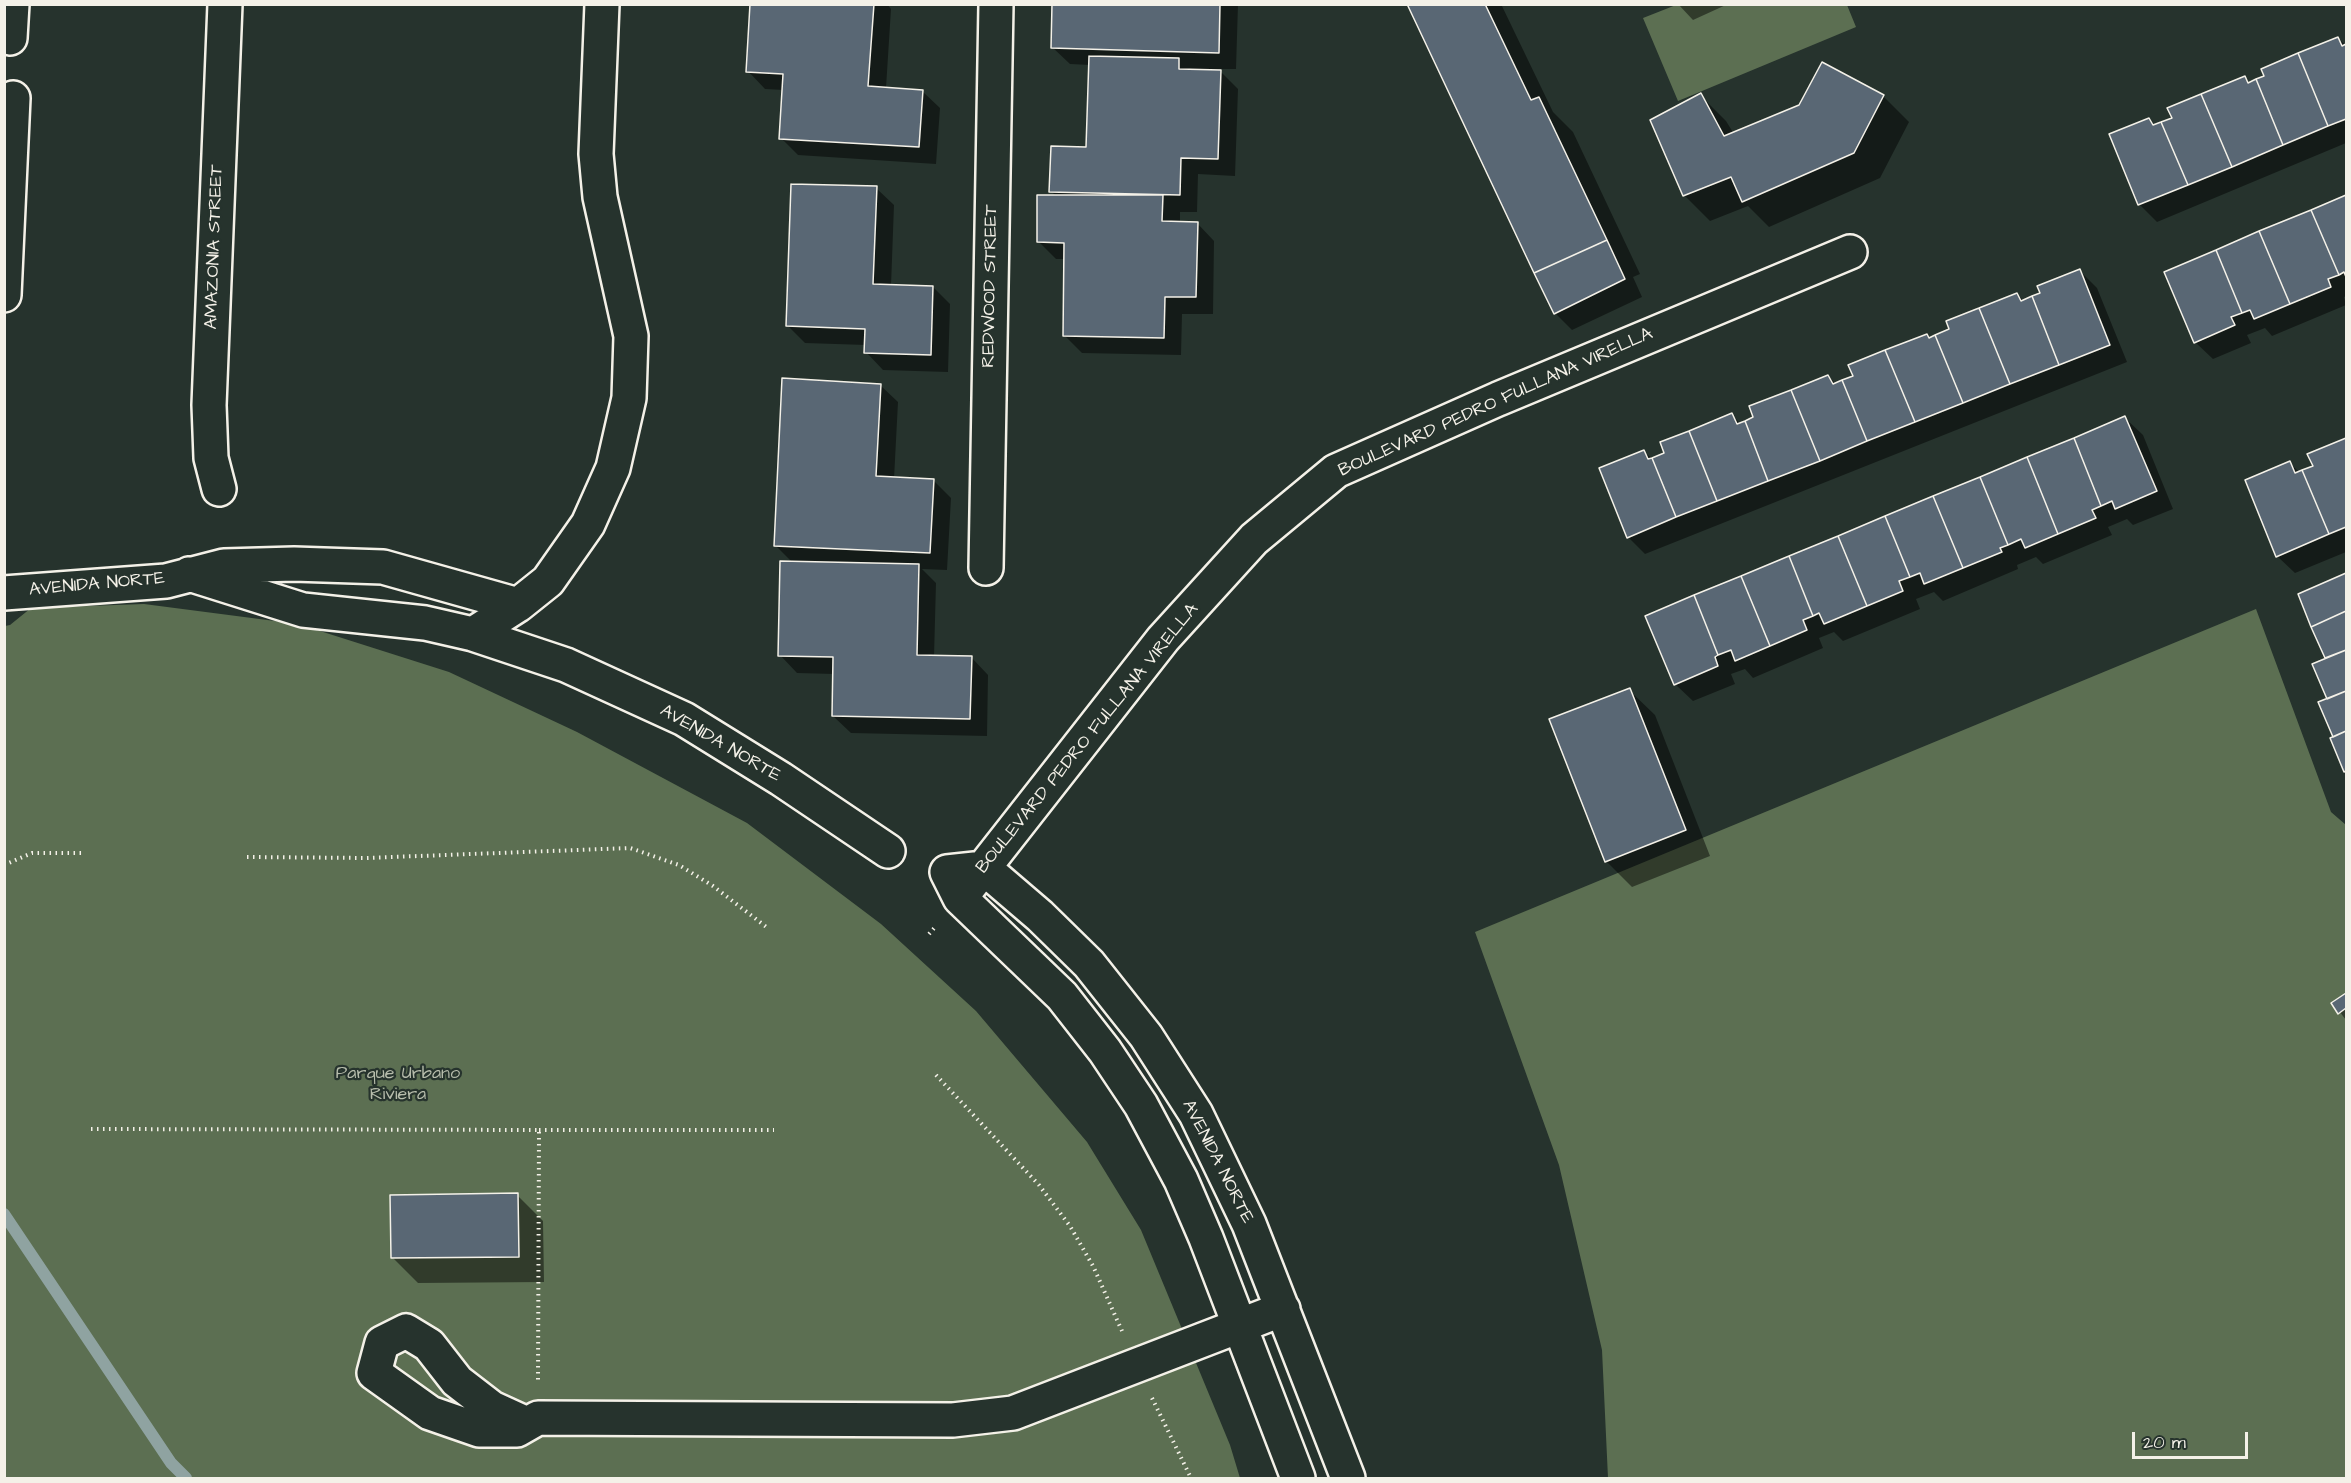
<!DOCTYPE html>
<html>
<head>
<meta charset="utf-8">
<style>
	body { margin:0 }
	#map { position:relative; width:2351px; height:1483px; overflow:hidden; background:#26332d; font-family:"Architects Daughter",sans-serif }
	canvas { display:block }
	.frame { position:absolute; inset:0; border:6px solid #f4f1e8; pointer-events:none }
	.scale { position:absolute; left:2132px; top:1432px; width:116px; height:27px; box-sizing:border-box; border:3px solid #f4f1e8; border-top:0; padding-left:8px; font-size:18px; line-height:21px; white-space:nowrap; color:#f4f1e8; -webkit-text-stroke:4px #26332d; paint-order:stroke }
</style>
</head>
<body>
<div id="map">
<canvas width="2351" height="1483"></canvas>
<div class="frame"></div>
<div class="scale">20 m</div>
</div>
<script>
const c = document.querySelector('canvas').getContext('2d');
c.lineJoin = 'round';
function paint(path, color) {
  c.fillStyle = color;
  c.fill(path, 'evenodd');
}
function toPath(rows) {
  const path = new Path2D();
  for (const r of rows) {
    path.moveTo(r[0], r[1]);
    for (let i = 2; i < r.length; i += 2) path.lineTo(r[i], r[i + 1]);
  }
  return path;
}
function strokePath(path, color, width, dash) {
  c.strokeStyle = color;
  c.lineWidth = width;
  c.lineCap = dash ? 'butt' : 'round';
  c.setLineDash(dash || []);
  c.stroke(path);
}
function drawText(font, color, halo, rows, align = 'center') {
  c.font = font + ' "Architects Daughter",sans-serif';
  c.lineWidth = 4.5;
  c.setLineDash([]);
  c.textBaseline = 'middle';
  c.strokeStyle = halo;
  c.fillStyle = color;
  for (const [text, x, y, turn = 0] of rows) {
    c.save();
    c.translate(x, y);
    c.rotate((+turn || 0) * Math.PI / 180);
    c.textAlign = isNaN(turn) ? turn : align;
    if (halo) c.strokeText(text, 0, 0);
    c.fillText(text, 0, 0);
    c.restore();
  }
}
const green = toPath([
	[1847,5,1856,27,1678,101,1643,18,1676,5],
	[144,604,298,624,449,672,577,732,747,823,881,924,976,1011,1087,1142,1141,1230,1230,1445,1240,1478,5,1478,5,626,10,625,31,608],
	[2256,609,2331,812,2346,825,2346,993,2331,1003,2338,1013,2346,1008,2346,1478,1608,1478,1602,1350,1559,1165,1475,932]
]);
const shadow = toPath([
	[752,4,887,4,891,9,886,88,922,91,940,108,936,164,798,155,781,138,784,90,765,89,748,71],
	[1053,4,1238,4,1236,69,1218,69,1238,89,1235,176,1198,174,1197,212,1180,212,1180,223,1197,223,1214,241,1213,314,1182,314,1181,355,1082,353,1065,336,1065,259,1056,259,1039,242,1056,196,1051,191,1088,148,1090,65,1070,64,1052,47],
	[1409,4,1501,4,1553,112,1573,132,1640,274,1633,277,1642,297,1572,330,1555,313],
	[1678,4,1728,4,1693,20],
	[2337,38,2346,45,2346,143,2157,222,2140,205,2111,135,2149,119,2155,126,2174,118,2244,78,2250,84],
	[1823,64,1883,96,1909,122,1880,178,1769,227,1748,206,1710,221,1684,195,1700,95,1726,121,1734,134,1800,107],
	[876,188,894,205,891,286,933,287,950,304,948,372,883,370,866,352,866,345,805,343,788,326],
	[2346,196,2346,296,2344,297,2346,305,2272,336,2265,328,2247,335,2251,343,2213,359,2195,342,2166,272],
	[2080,271,2097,288,2127,362,1645,554,1628,537,1644,452,1653,459,1732,415,1741,424,1828,376,1836,384,2017,294,2024,301,2042,294],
	[880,385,898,402,894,479,933,480,951,498,947,570,922,569,936,583,934,657,971,657,988,675,987,736,851,733,833,716,834,674,797,673,780,655,793,563,775,545],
	[2125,418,2143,435,2173,509,2133,525,2127,519,2108,527,2112,535,2043,564,2036,557,2017,565,2018,569,1943,601,1934,592,1916,599,1920,609,1843,641,1834,632,1819,638,1823,648,1753,678,1745,669,1731,674,1735,684,1693,701,1675,684,1647,617],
	[2346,440,2346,552,2295,573,2277,556,2290,463,2300,473,2315,466,2309,455],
	[2346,575,2346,772,2335,737,2329,700,2327,659,2300,594],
	[1629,690,1655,715,1710,856,1632,887,1606,861],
	[2346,995,2346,1020,2333,1003],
	[517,1195,543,1221,544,1282,418,1283,392,1257]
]);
const stream = toPath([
	[4,1214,171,1463,186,1478]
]);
const building = toPath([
	[750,4,874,4,868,86,923,90,919,147,779,139,783,74,746,72,750,4],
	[1052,4,1220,4,1219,53,1051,48,1052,4],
	[1407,4,1485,4,1531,100,1539,97,1607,240,1534,273,1407,4],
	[2338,37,2342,46,2346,44,2346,119,2328,126,2298,53,2338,37],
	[2298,53,2328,126,2283,145,2256,79,2264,76,2261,69,2298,53],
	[1089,56,1179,58,1179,69,1221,70,1218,159,1181,158,1180,195,1049,192,1051,146,1086,147,1089,56],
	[1822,62,1884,95,1854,153,1742,202,1731,177,1683,196,1650,120,1701,93,1724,136,1799,105,1822,62],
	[2245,76,2248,83,2256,79,2283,145,2232,167,2201,94,2245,76],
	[2201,94,2232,167,2188,185,2161,122,2172,118,2167,108,2201,94],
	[2149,118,2153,125,2161,122,2188,185,2138,205,2109,134,2149,118],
	[791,184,877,186,873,284,933,286,931,355,864,353,865,329,786,326,791,184],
	[1037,195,1163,195,1162,221,1198,222,1196,297,1165,297,1164,338,1063,336,1064,243,1037,242,1037,195],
	[2346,195,2346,277,2344,272,2339,275,2311,210,2346,195],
	[2311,210,2339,275,2328,279,2331,287,2290,304,2259,231,2311,210],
	[2259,231,2290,304,2254,319,2250,310,2242,313,2216,250,2259,231],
	[1607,240,1625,279,1554,314,1534,273,1607,240],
	[2216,250,2242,313,2231,317,2235,325,2194,343,2164,272,2216,250],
	[2080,269,2110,345,2059,365,2032,296,2040,293,2037,286,2080,269],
	[2017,293,2021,301,2032,296,2059,365,2010,384,1979,308,2017,293],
	[1979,308,2010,384,1963,403,1935,335,1949,329,1946,321,1979,308],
	[1927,334,1929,338,1935,335,1963,403,1915,422,1885,350,1927,334],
	[1885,350,1915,422,1867,441,1842,380,1853,376,1848,365,1885,350],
	[1828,375,1833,384,1842,380,1867,441,1820,461,1791,390,1828,375],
	[782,378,881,384,876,476,934,479,930,553,774,546,782,378],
	[1791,390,1820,461,1768,481,1745,421,1753,417,1749,406,1791,390],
	[1732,413,1737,424,1745,421,1768,481,1717,501,1689,431,1732,413],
	[2125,416,2157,491,2115,509,2112,501,2101,506,2074,438,2125,416],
	[1689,431,1717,501,1676,517,1652,458,1664,453,1660,442,1689,431],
	[2074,438,2101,506,2092,510,2096,518,2058,534,2027,457,2074,438],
	[2346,438,2346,527,2329,534,2302,470,2313,466,2307,454,2346,438],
	[1644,450,1648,459,1652,458,1676,517,1627,538,1599,468,1644,450],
	[2027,457,2058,534,2025,548,2021,539,2008,545,1980,477,2027,457],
	[2290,461,2295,473,2302,470,2329,534,2276,557,2245,480,2290,461],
	[1980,477,2008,545,2000,548,2002,552,1963,568,1933,496,1980,477],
	[1933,496,1963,568,1924,584,1920,573,1910,577,1885,516,1933,496],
	[1885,516,1910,577,1899,581,1903,591,1867,606,1838,536,1885,516],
	[1838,536,1867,606,1824,624,1819,613,1813,616,1789,556,1838,536],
	[1789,556,1813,616,1803,620,1807,630,1770,646,1741,576,1789,556],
	[780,561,919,564,917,655,972,656,970,719,832,716,833,657,778,656,780,561],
	[2346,573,2346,611,2311,627,2298,594,2346,573],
	[1741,576,1770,646,1735,661,1731,650,1718,655,1694,595,1741,576],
	[1694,595,1718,655,1715,657,1718,666,1674,685,1645,616,1694,595],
	[2346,611,2346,650,2325,658,2311,627,2346,611],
	[2346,650,2346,691,2327,699,2312,664,2346,650],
	[1630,688,1686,830,1605,862,1549,719,1630,688],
	[2346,691,2346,731,2333,737,2318,702,2346,691],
	[2346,731,2346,771,2344,772,2330,738,2346,731],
	[2346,993,2346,1008,2338,1014,2331,1003,2346,993],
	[518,1193,519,1257,391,1258,390,1195,518,1193]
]);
const path = toPath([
	[247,857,366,858,630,848,679,865,713,886,769,929],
	[4,865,32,853,82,853],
	[929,934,936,926],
	[936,1075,1039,1185,1070,1226,1093,1266,1122,1331],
	[91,1129,539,1130,538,1381],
	[539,1130,774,1130],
	[1152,1398,1191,1478]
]);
const minor = toPath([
	[10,38,12,4],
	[4,295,13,98],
	[219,489,211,458,209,405,225,4],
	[986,568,996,4],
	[189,574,303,610,425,623,473,634,566,665,684,719,781,779,888,851],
	[4,593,166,581,224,566,294,564,383,567,518,605],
	[473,634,518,605,548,581,588,524,613,468,629,398,631,336,600,197,596,154,602,4],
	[984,868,947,872,960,898,1062,996,1105,1051,1141,1105,1181,1180,1206,1238,1298,1478],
	[984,868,1040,916,1089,964,1146,1036,1196,1114,1249,1224,1348,1478],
	[960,898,1163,639,1254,539,1336,471,1498,399,1850,252],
	[527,1424,492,1408,457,1381,429,1345,406,1331,382,1343,374,1373,430,1413,479,1430,517,1430,538,1418,953,1420,1013,1413,1283,1309]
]);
const streetNames = [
	["AMAZONIA STREET",215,247,-88],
	["REDWOOD STREET",991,286,-89],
	["BOULEVARD PEDRO FULLANA VIRELLA",1496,403,-24],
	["AVENIDA NORTE",97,585,-5],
	["BOULEVARD PEDRO FULLANA VIRELLA",1088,739,-51],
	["AVENIDA NORTE",720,744,30],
	["AVENIDA NORTE",1217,1162,63]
];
const parkNames = [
	["Parque Urbano",398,1074],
	["Riviera",398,1095]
];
paint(green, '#5c6f52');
paint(shadow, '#0007');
strokePath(stream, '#8fa3a1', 12);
paint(building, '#596774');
strokePath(building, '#f4f1e8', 1.5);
strokePath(minor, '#f4f1e8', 38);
strokePath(path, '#f4f1e8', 4, [1.5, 4.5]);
strokePath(minor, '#26332d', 33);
drawText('18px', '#f4f1e8', '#26332d', streetNames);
drawText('18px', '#b7bdac', '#26332d', parkNames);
</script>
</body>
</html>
